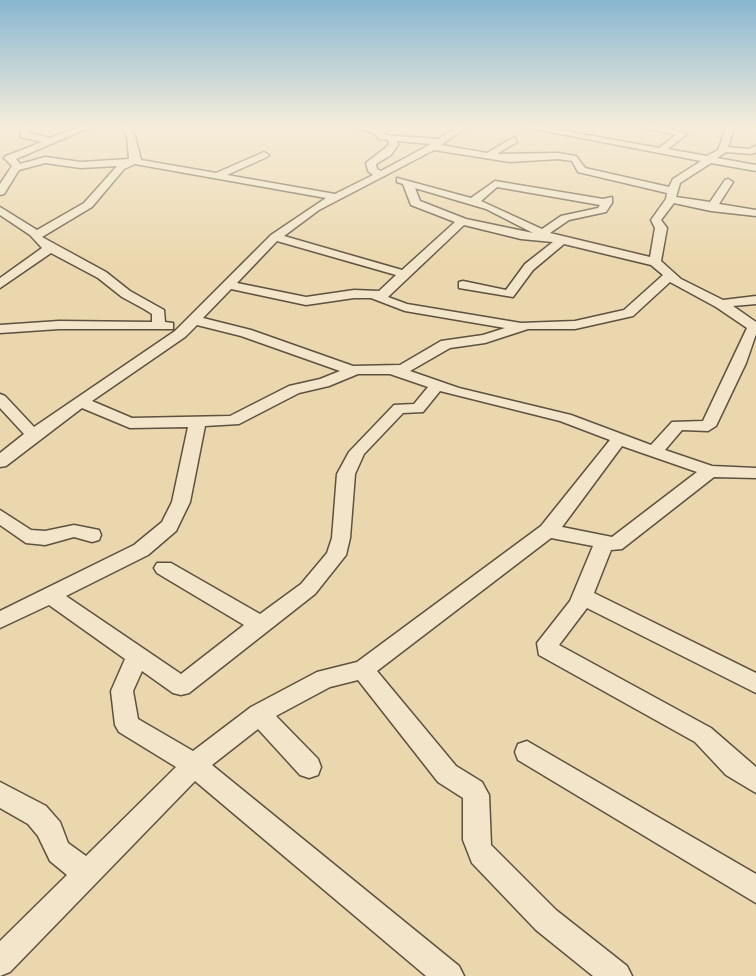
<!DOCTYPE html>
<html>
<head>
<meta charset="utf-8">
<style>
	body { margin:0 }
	canvas { display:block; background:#ebd7ad }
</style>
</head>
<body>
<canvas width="756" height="976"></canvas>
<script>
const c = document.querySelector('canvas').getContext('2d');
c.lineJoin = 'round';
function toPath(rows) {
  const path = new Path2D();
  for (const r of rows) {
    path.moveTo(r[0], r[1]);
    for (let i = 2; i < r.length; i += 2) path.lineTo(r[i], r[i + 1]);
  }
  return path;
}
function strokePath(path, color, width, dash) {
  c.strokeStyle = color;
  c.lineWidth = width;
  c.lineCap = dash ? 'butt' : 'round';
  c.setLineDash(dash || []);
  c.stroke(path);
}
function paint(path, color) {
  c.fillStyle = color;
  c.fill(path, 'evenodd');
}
const minor = toPath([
	[21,126,29,126,29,133,50,138,82,126,93,126,16,159,20,164,45,157,81,162,129,159,127,136,120,126,128,126,135,136,141,160,216,173,264,152,269,155,267,157,227,175,335,194,373,175,368,171,366,163,389,145,388,140,379,139,375,134,353,126,378,130,380,126,388,126,384,135,438,139,458,126,468,126,441,145,487,153,514,137,517,142,497,154,558,153,576,156,585,168,669,187,673,179,701,161,519,126,537,126,659,148,676,135,640,126,656,126,687,134,668,149,707,156,718,150,727,126,735,126,728,147,748,149,756,146,756,152,752,154,726,152,717,158,756,165,756,171,711,163,680,183,676,197,710,202,725,180,728,179,733,182,719,204,756,210,756,216,711,211,674,203,661,220,667,228,661,261,681,279,723,300,756,296,756,304,733,306,756,322,756,334,746,363,716,426,708,431,682,430,665,450,712,466,756,468,756,478,714,477,622,549,611,550,594,593,756,673,756,693,587,608,559,645,711,728,756,767,756,793,726,775,695,742,539,655,537,643,570,601,593,546,551,538,377,671,456,766,482,782,489,795,491,845,556,910,627,966,632,976,593,976,536,930,472,863,463,840,463,798,438,782,358,680,330,687,276,716,318,759,321,767,318,775,309,778,300,775,258,729,212,765,459,966,464,976,426,976,195,781,10,972,0,976,0,941,67,875,50,861,38,836,28,824,0,808,0,782,46,806,60,822,68,843,86,856,176,767,119,732,115,725,111,691,125,659,49,605,0,628,0,611,134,545,162,522,172,502,188,427,130,428,82,408,6,466,0,467,0,453,24,434,0,408,0,394,5,396,34,427,175,331,271,235,326,198,135,164,124,169,92,207,42,237,106,272,130,291,164,310,165,322,173,323,173,329,59,329,0,333,0,325,59,321,152,322,152,314,144,309,122,297,98,278,51,253,0,288,0,278,42,248,30,235,0,215,0,207,37,230,84,203,117,166,81,168,45,163,19,170,4,194,0,195,0,184,12,166,4,158,6,156,42,142,21,137,21,126],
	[397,141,431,144,381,171,377,169,376,164,391,155,398,145,397,141],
	[434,150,510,162,558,159,572,161,578,172,667,193,666,199,651,220,655,228,650,257,550,233,569,220,606,212,612,203,612,197,603,199,495,181,471,198,397,178,397,182,403,184,411,205,455,222,402,270,284,236,319,210,434,150],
	[497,187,600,205,598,208,561,216,542,229,481,201,497,187],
	[415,188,486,209,533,233,466,219,420,201,415,188],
	[464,225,521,239,553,242,525,264,506,290,463,281,459,282,459,288,513,297,533,270,564,244,651,265,663,275,624,310,575,321,521,323,407,304,388,297,464,225],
	[277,241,396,275,379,291,354,290,306,297,237,283,277,241],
	[670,282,716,307,747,328,703,421,672,422,651,445,571,415,459,388,410,371,450,348,485,343,528,329,575,329,633,316,670,282],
	[231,289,306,305,354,298,371,298,405,311,505,328,483,335,441,341,400,365,353,366,251,330,203,318,231,289],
	[197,325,241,336,340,371,320,379,289,386,230,416,132,418,92,401,185,337,197,325],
	[358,374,390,374,428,387,414,404,394,405,349,452,337,474,332,538,327,553,301,584,260,614,171,563,157,563,154,568,157,573,244,625,181,674,66,596,148,555,176,531,190,502,205,426,239,424,299,393,329,386,358,374],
	[440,391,560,421,610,440,541,526,357,662,317,672,251,707,193,751,138,719,133,691,142,671,173,693,181,695,189,693,315,594,346,555,350,538,355,474,364,454,403,413,423,412,440,391],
	[622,446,697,472,612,537,562,527,622,446],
	[0,510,31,530,45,531,74,525,99,530,101,535,99,540,92,542,74,537,45,545,26,543,0,525,0,510],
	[527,741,756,874,756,903,518,760,515,752,518,744,527,741]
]);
strokePath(minor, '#5d5140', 3);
paint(minor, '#f2e5ca');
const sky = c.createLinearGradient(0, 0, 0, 263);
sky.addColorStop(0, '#88b6d1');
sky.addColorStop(0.48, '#f6edda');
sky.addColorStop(1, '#f6edda00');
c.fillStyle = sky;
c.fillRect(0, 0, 756, 263);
</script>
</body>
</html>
